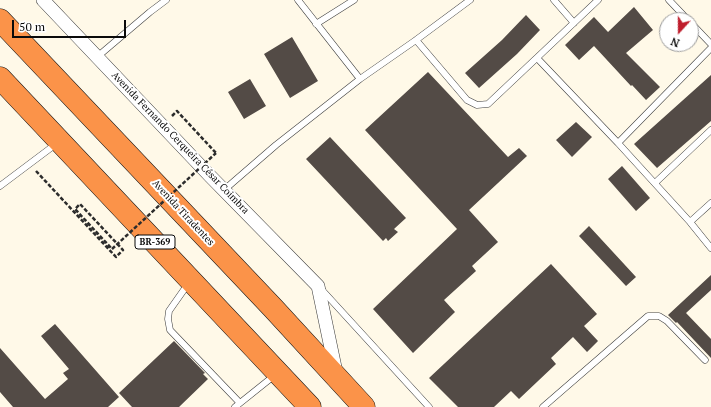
<!DOCTYPE html>
<html>
<head>
<meta charset="utf-8">
<style>
	body { margin:0 }
	#map { position:relative; width:711px; height:407px; overflow:hidden; background:#fff9e8; font-family:"PT Serif",serif }
	canvas { display:block }
	.north { position:absolute; left:659px; top:12px; width:40px; height:40px; box-sizing:border-box; background:#fff; border:1px solid #9d9d9d; border-radius:50%; rotate:201deg; font-size:11px; font-weight:700; line-height:16px; text-align:center; color:#0a0a0a }
	.north::after { content:''; display:block; margin:auto; width:14px; height:18px; background:#bf1d2c; clip-path:polygon(50% 0,100% 100%,50% 72%,0 100%) }
	.scale { position:absolute; left:12px; top:20px; width:114px; height:18px; box-sizing:border-box; border:2px solid #0a0a0a; border-top:0; padding-left:5px; font-size:12px; line-height:14px; white-space:nowrap; color:#0a0a0a; -webkit-text-stroke:3px #fff; paint-order:stroke }
</style>
</head>
<body>
<div id="map">
<canvas width="711" height="407"></canvas>
<div class="north">N</div>
<div class="scale">50 m</div>
</div>
<script>
const c = document.querySelector('canvas').getContext('2d');
c.lineJoin = 'round';
function paint(path, color) {
  c.fillStyle = color;
  c.fill(path, 'evenodd');
}
function toPath(rows) {
  const path = new Path2D();
  for (const r of rows) {
    path.moveTo(r[0], r[1]);
    for (let i = 2; i < r.length; i += 2) path.lineTo(r[i], r[i + 1]);
  }
  return path;
}
function strokePath(path, color, width, dash) {
  c.strokeStyle = color;
  c.lineWidth = width;
  c.lineCap = dash ? 'butt' : 'round';
  c.setLineDash(dash || []);
  c.stroke(path);
}
function drawText(font, color, halo, rows, align = 'center') {
  c.font = font + ' "PT Serif",serif';
  c.lineWidth = 4;
  c.setLineDash([]);
  c.textBaseline = 'middle';
  c.strokeStyle = halo;
  c.fillStyle = color;
  for (const [text, x, y, turn = 0] of rows) {
    c.save();
    c.translate(x, y);
    c.rotate((+turn || 0) * Math.PI / 180);
    c.textAlign = isNaN(turn) ? turn : align;
    if (halo) c.strokeText(text, 0, 0);
    c.fillText(text, 0, 0);
    c.restore();
  }
}
const building = toPath([
	[634,7,653,30,626,53,660,87,646,100,632,85,631,86,594,46,579,60,565,45,594,17,608,32],
	[526,15,540,30,517,54,479,88,465,73,502,40],
	[292,37,318,81,290,98,264,54],
	[428,72,508,157,519,148,527,156,469,210,498,242,472,266,476,271,444,300,455,312,413,353,373,309,457,229,365,130],
	[711,75,711,121,657,168,634,144],
	[250,79,266,106,244,119,228,92],
	[576,122,592,137,572,157,556,140],
	[330,137,406,218,394,229,398,232,388,241,386,238,383,241,306,159],
	[622,166,650,198,636,211,608,179],
	[589,226,636,277,626,286,579,236],
	[551,264,597,314,584,326,598,341,587,352,573,337,551,358,556,364,519,399,511,391,494,407,458,407,429,378],
	[711,275,711,290,686,313,711,339,711,358,677,322,676,323,668,315],
	[55,324,119,397,108,407,13,407,0,392,0,348,45,399,68,379,63,373,69,369,41,336],
	[174,341,205,373,203,374,208,379,179,407,132,407,119,393]
]);
const path = toPath([
	[172,116,177,111,216,153],
	[36,171,116,257,123,250,80,204,75,209,112,249]
]);
const lane = toPath([
	[298,0,360,79,416,40,470,0],
	[554,0,574,23],
	[669,0,688,20],
	[691,23,711,44],
	[316,24,354,0],
	[416,40,467,100,477,105,488,104,598,0],
	[97,57,150,12,166,0],
	[537,58,618,143,690,222,711,248],
	[618,143,711,48],
	[655,183,711,130],
	[0,186,56,144],
	[224,190,276,145,360,79],
	[690,222,711,203],
	[188,284,169,311,168,319,170,330,239,402],
	[322,290,429,407],
	[235,407,275,375],
	[543,407,648,316,659,316,667,321,705,360]
]);
const street = toPath([
	[43,0,211,177,318,286,336,372]
]);
const highway = toPath([
	[0,20,273,308,364,407],
	[0,78,310,407]
]);
const pathBridge = toPath([
	[112,249,216,153]
]);
const shields = [
	[155,242,40]
];
const shieldNames = [
	["BR-369",155,242]
];
const streetNames = [
	["Avenida Fernando Cerqueira César Coimbra",180,143,46],
	["Avenida Tiradentes",183,213,47]
];
paint(building, '#534b46');
strokePath(lane, '#3d3d3d', 7);
strokePath(street, '#3d3d3d', 14);
strokePath(highway, '#1b1b1b', 23);
strokePath(path, '#2c2c2c', 2.5, [4, 2]);
strokePath(lane, '#fff', 6);
strokePath(street, '#fff', 13);
strokePath(highway, '#fb9349', 22);
strokePath(pathBridge, '#2c2c2c', 2.5, [4, 2]);
for (const [x, y, w] of shields) {
  const box = new Path2D();
  box.roundRect(x - w / 2, y - 7, w, 14, 3);
  c.fillStyle = '#fff';
  c.fill(box);
  strokePath(box, '#0a0a0a', 1);
}
drawText('bold 9px', '#0a0a0a', null, shieldNames);
drawText('10px', '#0a0a0a', '#fff', streetNames);
</script>
</body>
</html>
